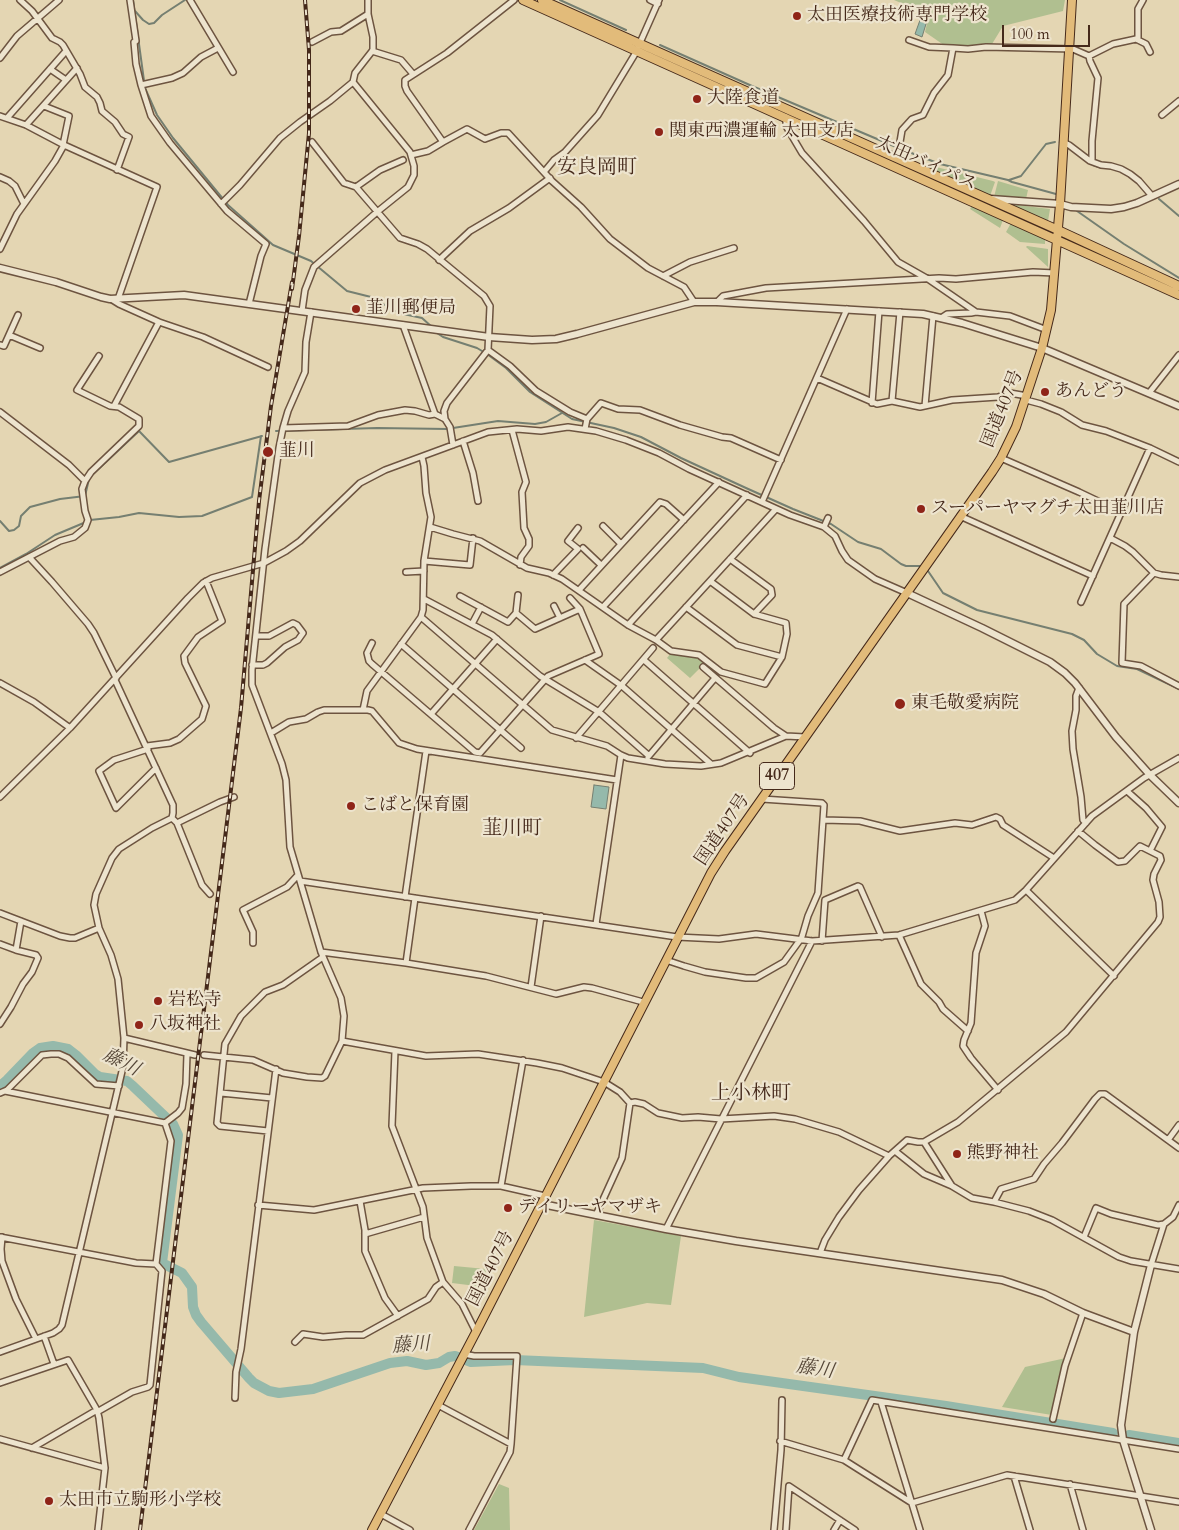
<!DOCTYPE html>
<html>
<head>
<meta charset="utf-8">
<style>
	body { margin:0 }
	#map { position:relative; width:1179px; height:1530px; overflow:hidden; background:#e4d6b3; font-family:Cardo,serif }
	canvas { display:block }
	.scale { position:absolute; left:1002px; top:25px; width:88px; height:22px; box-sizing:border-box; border:2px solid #45291a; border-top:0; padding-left:6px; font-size:15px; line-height:18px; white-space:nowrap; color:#45291a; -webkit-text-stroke:4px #ede4ce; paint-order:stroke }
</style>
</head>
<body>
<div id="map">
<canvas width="1179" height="1530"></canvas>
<div class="scale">100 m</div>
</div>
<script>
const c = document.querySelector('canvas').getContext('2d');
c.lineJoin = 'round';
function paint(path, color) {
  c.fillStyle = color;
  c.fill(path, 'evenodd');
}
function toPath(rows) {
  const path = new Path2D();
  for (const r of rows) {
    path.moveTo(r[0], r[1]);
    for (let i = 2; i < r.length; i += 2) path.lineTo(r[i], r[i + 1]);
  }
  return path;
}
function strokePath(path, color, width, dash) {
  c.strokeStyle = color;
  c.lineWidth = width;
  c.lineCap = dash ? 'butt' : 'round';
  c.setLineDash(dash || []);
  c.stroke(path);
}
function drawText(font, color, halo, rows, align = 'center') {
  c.font = font + ' Cardo,"Noto Serif JP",serif';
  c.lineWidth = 4.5;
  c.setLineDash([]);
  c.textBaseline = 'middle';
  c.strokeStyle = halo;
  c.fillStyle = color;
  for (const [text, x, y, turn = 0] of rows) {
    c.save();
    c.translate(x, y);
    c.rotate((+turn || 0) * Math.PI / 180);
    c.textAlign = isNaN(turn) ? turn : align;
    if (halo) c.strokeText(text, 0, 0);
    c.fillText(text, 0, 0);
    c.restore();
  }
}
const green = toPath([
	[894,0,1065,0,1063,11,1003,26,992,44,951,50,925,32,929,15],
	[927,163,940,168,993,181,995,182,990,196,924,167],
	[998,181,1028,190,1026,199,994,197],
	[1003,202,1009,204,1050,209,1048,221,1046,222],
	[972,206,1003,220,1000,228,970,209],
	[1011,223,1045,239,1045,244,1020,242,1006,232],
	[1027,246,1048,249,1048,267,1026,247],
	[671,653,698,657,705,663,690,678,667,658],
	[594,1220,681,1236,671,1305,647,1303,584,1317],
	[454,1266,486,1269,484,1287,452,1283],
	[1066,1358,1052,1415,1002,1407,1025,1367],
	[499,1484,509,1488,510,1530,474,1530]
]);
const water = toPath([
	[924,9,930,11,922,37,915,34,924,9],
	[594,785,609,787,606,809,591,807,594,785]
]);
const stream = toPath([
	[133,0,145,88,157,115,173,138,228,205,273,245,311,261,347,291,371,297,399,313,422,318,432,327],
	[560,0,626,30],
	[135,11,143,20,149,24,154,23,162,15,185,0],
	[660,45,752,86,896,147],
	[901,149,940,164,1008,180,1012,182,1056,194],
	[1093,165,1102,168],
	[1009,180,1021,176,1046,144,1055,142],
	[1159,199,1179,216],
	[1077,211,1124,244,1179,278],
	[437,333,443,337,477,348,487,354,506,368,530,392,572,419,614,428,641,437,681,458,746,488,793,509,831,524,858,542,881,549,901,564,906,566,920,566],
	[453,428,498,421,535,424,546,422,562,413],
	[276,431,377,428,448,429],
	[91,476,139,431,169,462,262,436],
	[90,520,119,517,139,513,179,517,202,516,252,497,261,436],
	[0,521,9,531,14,530,19,526,21,516,30,507,60,499,85,496,89,479],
	[0,568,26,554,55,535,86,522],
	[928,571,943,593,977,610,1072,634,1084,640,1097,654,1117,666,1137,669,1179,689]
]);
const river = toPath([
	[0,1086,7,1080,33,1053,40,1048,53,1046,68,1049,77,1056,95,1074,100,1077,127,1081,133,1086,173,1124,178,1135,162,1263,182,1273,192,1287,193,1307,196,1315,201,1322,249,1378,254,1383,269,1391,279,1393,313,1389,390,1363,407,1361,426,1365,439,1363,449,1357,455,1356,471,1362,515,1360,703,1368,739,1377,946,1406,1113,1433],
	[1129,1435,1179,1443]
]);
const minor = toPath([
	[20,0,32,11,52,38,60,42,63,45,80,74,85,87,97,97,100,103,102,111,115,122,123,134,129,137,117,170],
	[130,0,135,34,136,41,134,42,136,64,141,85,151,116,170,143,227,211,266,244,261,256,249,304],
	[190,0,233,72],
	[650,0,658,4],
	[909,40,929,47,953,48],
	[1138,40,1138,9,1143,0],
	[312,42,331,32,341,31,368,14],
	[372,51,401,60,413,74],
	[1089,56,1090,61,1098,78,1092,141,1092,161],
	[0,58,17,36,59,0],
	[50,69,66,80],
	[141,85,172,78,183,73,201,57,218,48],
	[44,106,69,116,63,145],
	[1162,115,1179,101],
	[0,116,26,125,64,145,157,187,118,299],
	[786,117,786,126,802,153,864,221,898,262,928,279,976,312,1010,316,1047,330],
	[7,118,66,51],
	[26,125,77,68],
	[312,142,344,183,356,187],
	[443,142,407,91,405,86,405,80,447,53,514,0],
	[1063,142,1069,145,1090,161,1101,165,1111,166,1121,169,1130,174,1139,181,1152,196],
	[411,155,428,151,443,142,467,129,485,139,501,133,508,133,552,181,581,207,610,239,648,268,684,287,694,302],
	[894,158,899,148,902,130,912,119,923,115,934,93,948,75,953,48,968,49,986,47,1073,49,1089,56,1113,44,1136,39,1146,44,1150,52],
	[403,160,380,170,356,187,400,238,418,244,427,249,484,296,490,306,488,350,510,366,536,391,570,412,587,419],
	[544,172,554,160,565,152,598,115,635,54,659,0],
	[0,177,9,181,15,186,24,204],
	[221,204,240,185,280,138,300,122,330,101,353,82,355,73,373,50,373,37,368,14,368,0],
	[0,249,17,214,55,161,64,145],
	[439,260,470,231,509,208,550,178],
	[663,276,690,262,734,248],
	[111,299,119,304,159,322,203,337,268,367],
	[717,302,723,296,766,288,939,278,956,279,1033,272,1055,273],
	[302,311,305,290,314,267,377,212,408,187,414,175,414,166,410,152,353,82],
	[941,318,947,314,971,313,976,312],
	[403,325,435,414],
	[9,335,40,348],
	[0,345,4,346,18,315],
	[817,378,877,404,892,401,920,407,952,400,998,397,1010,393,1027,396],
	[1149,393,1179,355],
	[1026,400,1041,404,1061,412,1082,425,1106,431,1150,448,1179,462],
	[892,401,900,312],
	[872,403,879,311],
	[114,406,159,322],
	[925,406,933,316],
	[0,412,69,465,85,481],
	[445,419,444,411,447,403,488,350],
	[283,428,348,426,378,415,405,410,415,411,429,415,435,414,445,419,450,427,453,445],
	[585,429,587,419,601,403,618,409,640,410,680,425,722,437,731,438,781,460],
	[512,430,526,482,522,492,524,528,529,539,529,546,521,557,520,565],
	[463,441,473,473,478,501],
	[1001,458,1079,492,1121,512],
	[762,502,847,309],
	[960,516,1093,576],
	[603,526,621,544],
	[430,527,453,534,480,541,527,568,549,573,562,579,628,625,656,640,671,651,699,655,721,672,765,684,782,657,787,634,786,623,754,614,710,581],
	[824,527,828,518],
	[1110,538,1125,546,1133,552,1154,573,1161,575,1179,577],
	[583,548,601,565],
	[29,557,52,582,88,624,94,633,116,678],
	[730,559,771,589,772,595,754,614],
	[424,561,470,565,473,538],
	[0,572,60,541,74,537,85,528,88,520,85,511,82,489,85,481,91,472,139,426,139,419,119,407,110,406,77,390,99,356],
	[406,572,424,571],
	[1154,573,1124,604,1122,663,1141,666,1179,686],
	[553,575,578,549,568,541,578,528],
	[579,590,660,502,666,504,684,520],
	[460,596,508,622,516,613,535,629,580,609],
	[424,599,492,635,540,676,599,712,648,755],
	[1081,602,1150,448],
	[554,606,560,618],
	[603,607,719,482],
	[686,607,737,645,782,657],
	[516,613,518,595],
	[421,617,552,730,607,746,621,755,628,758,665,764,701,766,721,763,786,736,805,737],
	[472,624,481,607],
	[628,625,747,495],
	[656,640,776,509],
	[372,643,367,653,369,661,372,664,475,752,480,753,548,676,599,654,580,609,570,598],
	[401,644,521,748],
	[585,660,622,686,711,764],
	[644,660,750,753],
	[252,665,263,665,267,663,285,647,298,640,303,633,297,625,293,623,269,636,256,636],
	[703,667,774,728,786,736],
	[0,683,34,702,70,728],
	[1079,688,1076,696,1076,710,1072,731,1073,749,1081,797,1083,820,1086,823],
	[363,710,367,691,421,617,423,610,424,561,431,517,426,493,424,466,422,457],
	[431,714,497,639],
	[271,733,289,722,306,719,318,712,324,710,368,710,372,711,399,743,417,749,617,780],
	[576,738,653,648],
	[147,746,170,743,179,739,202,719,206,706,185,663,184,656,198,637,222,621,206,581],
	[148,749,114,760,99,771,116,808,156,768],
	[648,757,715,678],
	[1127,791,1146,808,1162,827,1150,851],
	[0,797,70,728,188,598,203,583,212,578,264,563,286,551,300,541,360,483,385,470,488,432,517,429,541,431,568,427,596,431,626,440,659,453,689,469,790,515,824,527,835,536,842,551,848,560,875,579,907,593],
	[762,799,822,803,824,805,818,893,808,916,801,940],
	[172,818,177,823,202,885,210,894],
	[824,820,860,821,900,831,955,823,972,825,996,817,1000,819,1003,825,1054,858],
	[177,823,220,802,234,797],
	[300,881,677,937,719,939,756,934,812,941,899,935,1015,900,1026,890,1092,816,1144,778,1179,758],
	[1026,890,1114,976],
	[405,897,426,751],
	[981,911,985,926,976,953,971,1023,964,1040,963,1046,971,1058,998,1090],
	[0,913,60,936,70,938,75,938,99,928],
	[596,924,621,755],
	[899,935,921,984,939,1002,943,1009,968,1031],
	[822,941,825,900,858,886,860,887,882,937],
	[253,943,253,932,243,910,287,887,298,875],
	[0,944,16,950],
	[321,952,406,963,486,976,556,994,584,987,592,988,643,1002],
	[666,960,684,966,705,972,746,978,756,978,784,962,800,940],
	[406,963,415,898],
	[531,987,541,916],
	[0,1024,11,1007,23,984,32,972,38,958,36,955,16,950,21,921],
	[124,1038,195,1055],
	[342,1041,426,1056,478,1054,537,1063,562,1068,604,1082,620,1092,630,1103,635,1102,644,1104,658,1113,682,1118,698,1117,721,1119,774,1116,795,1119,839,1132,889,1156],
	[395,1051,392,1126,423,1207,427,1238,443,1282,462,1304,476,1332],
	[204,1055,253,1060,283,1073,307,1077,322,1078,325,1076,342,1041,344,1016,341,998,321,952,290,847,286,780,282,764,252,685,252,670,265,549,279,448,283,428,288,411,305,372,306,342,311,312],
	[5,1091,165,1123],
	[0,1093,7,1090,42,1055,51,1054,59,1054,68,1058,96,1084,119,1086],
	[221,1093,272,1098],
	[165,1123,178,1113,182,1108,186,1084,187,1054],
	[268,1131,220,1126,217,1123,225,1044,241,1016,265,992,283,985,323,957],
	[1168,1140,1179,1125],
	[924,1142,952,1186,972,1198,994,1202,1029,1211,1052,1220,1119,1257,1131,1261,1179,1269],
	[895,1151,924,1174,952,1186],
	[501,1186,523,1060],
	[360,1201,365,1230,365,1251,385,1298,398,1316],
	[994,1202,1001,1189,1034,1179,1044,1164,1062,1143,1095,1099,1100,1094,1105,1094,1179,1148],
	[258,1205,314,1210,423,1188,471,1186,501,1186,545,1196],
	[596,1215,622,1158,630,1103],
	[666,1229,812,941],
	[365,1234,424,1217],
	[0,1237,136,1263,156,1264,162,1271,150,1385,148,1387,132,1392,97,1412],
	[2,1237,1,1249,2,1261,16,1299,36,1339],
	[1084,1237,1096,1208,1111,1214,1158,1225,1164,1224],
	[820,1253,825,1240,839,1217,859,1190,889,1156,907,1140,918,1142,924,1142,958,1122,1066,1032,1158,922,1160,917,1159,902,1153,880,1154,874,1161,860,1160,856,1140,846,1125,861,1118,862,1095,845,1078,831],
	[156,1264,171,1141,165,1123],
	[1151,1265,1164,1224,1173,1217,1179,1205],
	[44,1336,54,1364],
	[295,1342,303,1334,323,1337,346,1335,363,1335,428,1299,436,1287,443,1282],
	[0,1352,53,1333,59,1329,62,1325,123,1067,124,1038,118,979,111,955,99,928,94,905,96,894,112,858,119,849,152,828,172,818,173,813,173,805,115,680],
	[464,1354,474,1356,517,1356,511,1444],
	[0,1383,68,1360,97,1410,99,1418,105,1468,98,1530],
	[235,1398,236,1372,241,1349,276,1069],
	[881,1402,920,1530],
	[438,1405,511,1444,510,1452,469,1530],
	[1053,1419,1065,1366,1083,1313],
	[0,1439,105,1468],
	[780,1441,844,1460,912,1503,1007,1475,1179,1502],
	[32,1448,97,1410],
	[844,1460,872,1400,1179,1449],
	[1014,1476,1030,1530],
	[1070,1484,1083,1530],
	[381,1514,410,1530],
	[774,1530,781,1450,782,1400],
	[786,1530,789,1486,855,1530],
	[834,1530,840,1520]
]);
const tertiary = toPath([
	[991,199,1060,204,1071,207,1111,209,1124,207,1137,203,1179,184],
	[0,268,56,282,101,297,110,299,184,295,489,337,532,340,556,339,577,334,694,302,717,302,923,314,962,323,1042,348,1179,406],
	[907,593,982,628,1050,662,1065,673,1075,683,1116,737,1150,775,1179,803],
	[542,1204,666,1229,736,1241,1002,1280,1044,1294,1083,1313,1134,1332],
	[1151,1530,1123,1440,1121,1425,1134,1332,1151,1265]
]);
const trunk = toPath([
	[523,0,1179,295],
	[542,0,1058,230,1179,286],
	[372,1530,476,1332,711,873,725,851,992,472,1001,458,1016,427,1042,348,1051,310,1060,204,1072,0]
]);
const rail = toPath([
	[292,289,299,236,309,133,309,50,305,0],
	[140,1530,241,708,259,501,271,406,292,282]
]);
const markers = [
	[797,16,5,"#8f2418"],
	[697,99,5,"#8f2418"],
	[659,132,5,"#8f2418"],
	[356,309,5,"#8f2418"],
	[1045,392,5,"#8f2418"],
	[268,452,6,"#8f2418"],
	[921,509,5,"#8f2418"],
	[900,704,6,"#8f2418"],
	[351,806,5,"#8f2418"],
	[158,1001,5,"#8f2418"],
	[139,1025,5,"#8f2418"],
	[957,1154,5,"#8f2418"],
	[508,1208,5,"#8f2418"],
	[49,1501,5,"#8f2418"]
];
const shields = [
	[777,776,35]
];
const shieldNames = [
	["407",777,776]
];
const poiNames = [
	["太田医療技術専門学校",807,16],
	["大陸食道",707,99],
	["関東西濃運輸 太田支店",669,132],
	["韮川郵便局",366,309],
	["あんどう",1055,392],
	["韮川",279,452],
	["スーパーヤマグチ太田韮川店",931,509],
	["東毛敬愛病院",911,704],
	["こばと保育園",361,806],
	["岩松寺",168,1001],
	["八坂神社",149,1025],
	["熊野神社",967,1154],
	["デイリーヤマザキ",518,1208],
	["太田市立駒形小学校",59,1501]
];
const streetNames = [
	["太田バイパス",926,164,24],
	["国道407号",1003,409,-68],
	["国道407号",723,830,-56],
	["国道407号",491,1269,-63]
];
const waterNames = [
	["藤川",121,1063,27],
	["藤川",411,1346,-4],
	["藤川",815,1370,9]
];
const quarterNames = [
	["安良岡町",597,168],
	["韮川町",512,829],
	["上小林町",751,1094]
];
paint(green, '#b0bf90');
paint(water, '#95b9ab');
strokePath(water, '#757f71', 1);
strokePath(stream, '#757f71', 2);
strokePath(river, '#95b9ab', 10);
strokePath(minor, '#6d5440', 8);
strokePath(tertiary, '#6d5440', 9);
strokePath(trunk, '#45291a', 10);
strokePath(minor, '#ede4ce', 5);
strokePath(tertiary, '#ede4ce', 6);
strokePath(trunk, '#e2bb7a', 8);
strokePath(rail, '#45291a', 4);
strokePath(rail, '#ede4ce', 2, [5.5]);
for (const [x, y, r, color] of markers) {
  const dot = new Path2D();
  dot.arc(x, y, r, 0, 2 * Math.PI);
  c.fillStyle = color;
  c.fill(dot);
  strokePath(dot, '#ede4ce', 2);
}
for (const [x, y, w] of shields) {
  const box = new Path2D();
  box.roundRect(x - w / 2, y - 13.5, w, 27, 4);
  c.fillStyle = '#ede4ce';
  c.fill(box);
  strokePath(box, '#45291a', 1);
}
drawText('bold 16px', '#45291a', null, shieldNames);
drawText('18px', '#45291a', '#ede4ce', poiNames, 'left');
drawText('18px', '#45291a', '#ede4ce', streetNames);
drawText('italic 19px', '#554637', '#ede4ce', waterNames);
drawText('20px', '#45291a', '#ede4ce', quarterNames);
</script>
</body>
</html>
